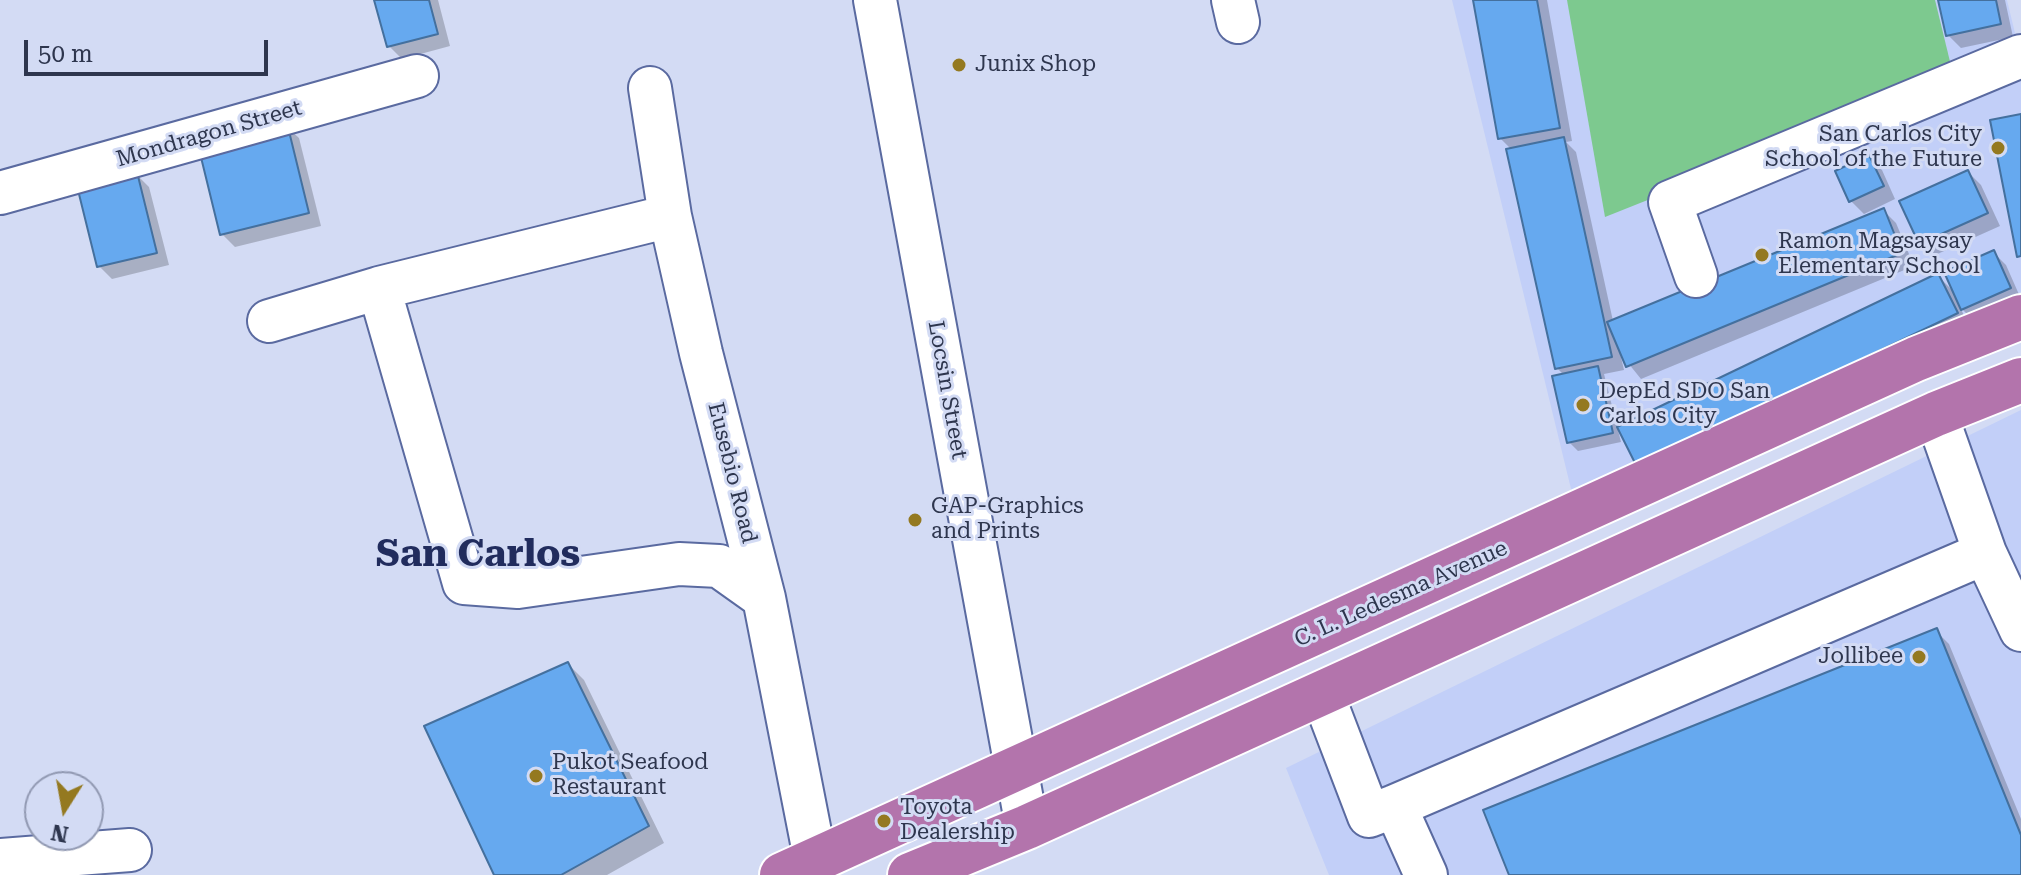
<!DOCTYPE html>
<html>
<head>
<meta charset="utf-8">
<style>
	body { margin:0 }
	#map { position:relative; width:2021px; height:875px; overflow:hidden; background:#d3dbf4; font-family:"Roboto Serif",serif }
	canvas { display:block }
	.north { position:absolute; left:24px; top:771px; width:80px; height:80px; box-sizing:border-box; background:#d3dbf4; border:2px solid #9199b2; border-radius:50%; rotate:191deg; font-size:22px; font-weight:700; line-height:32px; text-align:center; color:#2e364e }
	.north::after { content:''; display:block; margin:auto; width:28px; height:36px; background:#947920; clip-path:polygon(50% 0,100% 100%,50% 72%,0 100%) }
	.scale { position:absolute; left:24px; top:40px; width:244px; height:36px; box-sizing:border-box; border:4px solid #2e364e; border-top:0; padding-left:10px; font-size:24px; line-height:28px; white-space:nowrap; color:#2e364e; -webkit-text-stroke:6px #d3dbf4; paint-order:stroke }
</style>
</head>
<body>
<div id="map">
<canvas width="2021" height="875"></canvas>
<div class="north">N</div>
<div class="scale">50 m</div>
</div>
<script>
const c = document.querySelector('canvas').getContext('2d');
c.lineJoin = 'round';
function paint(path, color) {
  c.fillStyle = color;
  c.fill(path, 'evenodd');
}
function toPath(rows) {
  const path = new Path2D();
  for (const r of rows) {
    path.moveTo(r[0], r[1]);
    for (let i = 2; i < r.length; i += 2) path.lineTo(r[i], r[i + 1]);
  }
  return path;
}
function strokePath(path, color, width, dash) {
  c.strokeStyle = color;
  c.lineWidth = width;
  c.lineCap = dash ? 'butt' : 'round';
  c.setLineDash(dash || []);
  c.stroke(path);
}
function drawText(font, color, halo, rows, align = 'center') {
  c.font = font + ' "Roboto Serif",serif';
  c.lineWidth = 6;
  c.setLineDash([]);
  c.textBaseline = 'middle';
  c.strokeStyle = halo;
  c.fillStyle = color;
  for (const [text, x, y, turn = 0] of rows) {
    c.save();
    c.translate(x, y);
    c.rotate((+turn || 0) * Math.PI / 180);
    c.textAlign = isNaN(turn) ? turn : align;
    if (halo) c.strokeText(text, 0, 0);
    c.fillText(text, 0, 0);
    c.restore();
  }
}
const built = toPath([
	[1452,0,2007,0,2021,58,2021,292,1573,497],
	[2021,410,2021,875,1329,875,1286,768]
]);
const green = toPath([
	[1567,0,1935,0,1954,78,1605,217]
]);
const shadow = toPath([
	[377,0,438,0,450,46,402,59,389,46],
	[1475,0,1547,0,1572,141,1566,142,1576,152,1613,321,1883,210,1896,223,1914,266,1641,379,1620,353,1624,370,1604,374,1621,442,1578,451,1569,442,1564,375,1557,368,1512,150,1500,138],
	[1940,0,2005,0,2013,37,1961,48,1948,35],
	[286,126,299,138,321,226,235,247,222,234],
	[1869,158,1882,170,1895,199,1864,214,1851,201,1837,172],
	[1968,172,1981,185,2000,226,1933,256,1920,243],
	[136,174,149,187,169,265,112,279,99,266],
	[1993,252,2006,265,2021,299,1975,322,1960,307,1969,326,1652,479,1937,275,1955,293],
	[1936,631,1949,644,2021,819,2021,875,1511,875],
	[568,664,584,680,664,843,607,875,496,875]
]);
const building = toPath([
	[374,0,429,0,438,34,387,47,374,0],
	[1473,0,1537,0,1560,128,1498,139,1473,0],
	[1938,0,1996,0,2001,24,1946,36,1938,0],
	[2021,114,2021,256,2017,257,1990,120,2021,114],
	[287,123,309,213,220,235,198,145,287,123],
	[1564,137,1612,357,1555,369,1506,149,1564,137],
	[1869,155,1884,186,1849,202,1835,171,1869,155],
	[1968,170,1988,213,1919,244,1899,201,1968,170],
	[137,172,157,253,97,267,77,186,137,172],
	[1884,208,1902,253,1626,367,1607,322,1884,208],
	[1994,250,2011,288,1961,310,1944,272,1994,250],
	[1938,273,1958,313,1637,467,1617,427,1938,273],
	[1598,366,1613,433,1567,443,1552,376,1598,366],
	[1937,628,2021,835,2021,875,1509,875,1483,810,1937,628],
	[568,662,649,826,561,875,494,875,424,726,568,662]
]);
const minor = toPath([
	[875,0,1027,827],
	[1233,0,1238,22],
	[650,88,670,216,701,353,764,598,815,858],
	[0,193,417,76],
	[1696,276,1670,202,2021,56],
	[379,288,464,583,518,587,679,564,719,566,764,598],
	[269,321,379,288,670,216],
	[1936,414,1985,553],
	[1322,693,1369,816,1395,806],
	[0,860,130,850],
	[1426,875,1395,806,1985,553,2021,630]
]);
const highway = toPath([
	[782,875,1916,359,2021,317],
	[910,875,1027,827,1936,414,2021,380]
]);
const markers = [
	[959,65,8,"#947920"],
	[1998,148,8,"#947920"],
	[1762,255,8,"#947920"],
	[1583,405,8,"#947920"],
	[915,520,8,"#947920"],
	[1919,657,8,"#947920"],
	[536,776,8,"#947920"],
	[884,821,8,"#947920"]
];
const poiNames = [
	["Junix Shop",975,65],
	["San Carlos City",1982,135,"right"],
	["School of the Future",1982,160,"right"],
	["Ramon Magsaysay",1778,242],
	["Elementary School",1778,267],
	["DepEd SDO San",1599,392],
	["Carlos City",1599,417],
	["GAP-Graphics",931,507],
	["and Prints",931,532],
	["Jollibee",1903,657,"right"],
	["Pukot Seafood",552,763],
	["Restaurant",552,788],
	["Toyota",900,808],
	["Dealership",900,833]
];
const streetNames = [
	["Mondragon Street",209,134,-16],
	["Locsin Street",947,390,80],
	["Eusebio Road",732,473,76],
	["C. L. Ledesma Avenue",1401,594,-24]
];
const townNames = [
	["San Carlos",478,555]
];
paint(built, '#c2cff8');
paint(green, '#7dc98f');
paint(shadow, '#0003');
paint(building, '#66a9ef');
strokePath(building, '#44709e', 2);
strokePath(minor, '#5a6aa0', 46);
strokePath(highway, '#fff', 48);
strokePath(minor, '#fff', 42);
strokePath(highway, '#b374ac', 44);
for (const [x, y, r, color] of markers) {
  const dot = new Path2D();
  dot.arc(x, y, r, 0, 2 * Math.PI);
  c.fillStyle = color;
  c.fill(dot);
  strokePath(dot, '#d3dbf4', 3);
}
drawText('22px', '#2e364e', '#d3dbf4', poiNames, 'left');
drawText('22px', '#2e364e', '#d3dbf4', streetNames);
drawText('bold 38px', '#212c5d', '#d3dbf4', townNames);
</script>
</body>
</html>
